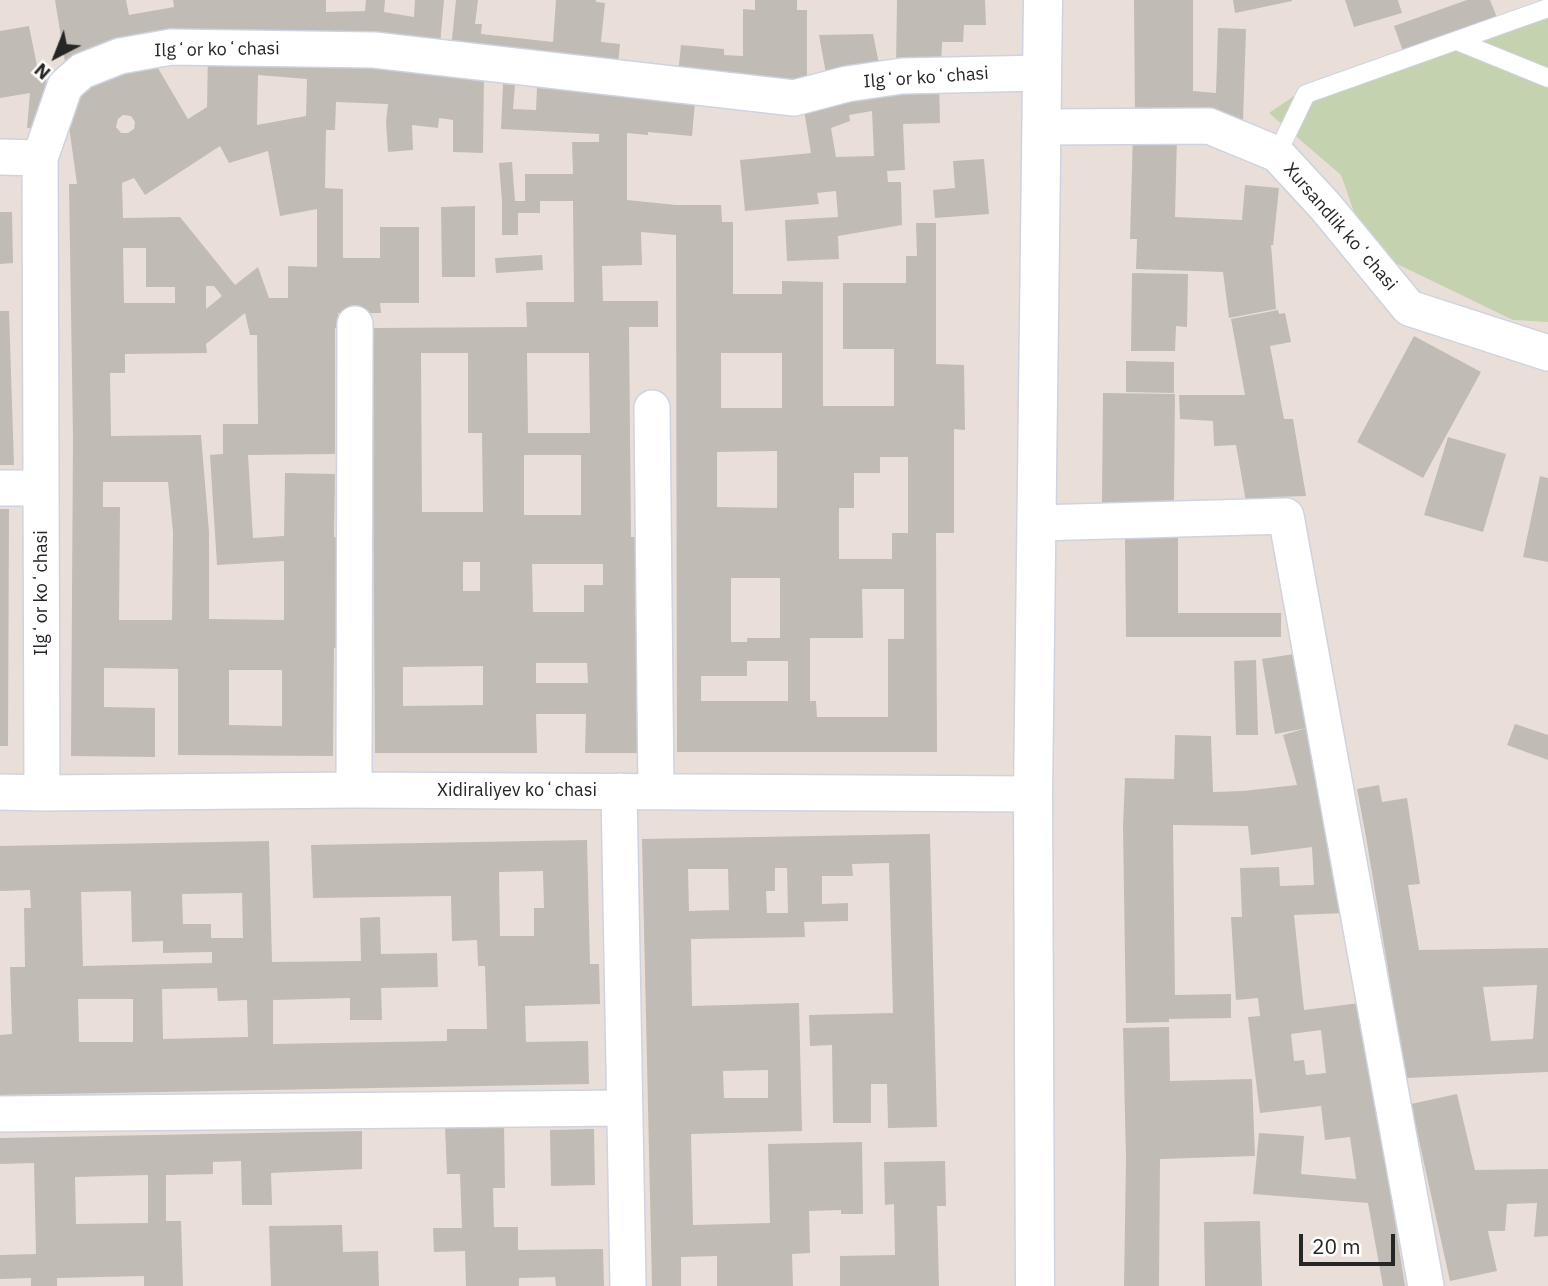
<!DOCTYPE html>
<html>
<head>
<meta charset="utf-8">
<style>
	body { margin:0 }
	#map { position:relative; width:1548px; height:1286px; overflow:hidden; background:#e9dfd8; font-family:"IBM Plex Sans",sans-serif }
	canvas { display:block }
	.north { position:absolute; left:21px; top:21px; width:70px; height:70px; -webkit-text-stroke:5px #fff; paint-order:stroke; rotate:222deg; font-size:19px; font-weight:700; line-height:28px; text-align:center; color:#262626 }
	.north::after { content:''; display:block; margin:auto; width:24px; height:32px; background:#262626; clip-path:polygon(50% 0,100% 100%,50% 72%,0 100%) }
	.scale { position:absolute; left:1299px; top:1234px; width:96px; height:32px; box-sizing:border-box; border:4px solid #262626; border-top:0; padding-left:9px; font-size:21px; line-height:24px; white-space:nowrap; color:#262626; -webkit-text-stroke:5px #fff; paint-order:stroke }
</style>
</head>
<body>
<div id="map">
<canvas width="1548" height="1286"></canvas>
<div class="north">N</div>
<div class="scale">20 m</div>
</div>
<script>
const c = document.querySelector('canvas').getContext('2d');
c.lineJoin = 'round';
function paint(path, color) {
  c.fillStyle = color;
  c.fill(path, 'evenodd');
}
function toPath(rows) {
  const path = new Path2D();
  for (const r of rows) {
    path.moveTo(r[0], r[1]);
    for (let i = 2; i < r.length; i += 2) path.lineTo(r[i], r[i + 1]);
  }
  return path;
}
function strokePath(path, color, width, dash) {
  c.strokeStyle = color;
  c.lineWidth = width;
  c.lineCap = dash ? 'butt' : 'round';
  c.setLineDash(dash || []);
  c.stroke(path);
}
function drawText(font, color, halo, rows, align = 'center') {
  c.font = font + ' "IBM Plex Sans",sans-serif';
  c.lineWidth = 5;
  c.setLineDash([]);
  c.textBaseline = 'middle';
  c.strokeStyle = halo;
  c.fillStyle = color;
  for (const [text, x, y, turn = 0] of rows) {
    c.save();
    c.translate(x, y);
    c.rotate((+turn || 0) * Math.PI / 180);
    c.textAlign = isNaN(turn) ? turn : align;
    if (halo) c.strokeText(text, 0, 0);
    c.fillText(text, 0, 0);
    c.restore();
  }
}
const cemetery = toPath([
	[1548,3,1548,322,1513,320,1391,261,1354,212,1341,175,1269,113,1303,90]
]);
const building = toPath([
	[55,0,126,0,129,15,174,7,173,0,326,0,326,12,365,11,366,0,385,0,384,12,414,17,415,0,444,0,439,56,175,44,65,62],
	[456,0,478,0,475,24,482,24,481,34,553,42,556,0,596,0,596,2,605,3,601,42,620,44,617,74,450,58],
	[755,0,797,0,797,10,807,10,807,93,677,84,681,45,724,49,724,55,743,56,743,9,755,10],
	[897,0,985,0,986,25,964,25,963,42,942,42,941,66,896,66],
	[1134,0,1193,0,1193,91,1216,93,1218,28,1246,29,1243,121,1193,116,1135,116],
	[1233,0,1292,0,1292,1,1235,13],
	[1345,0,1398,0,1402,13,1354,27],
	[1467,0,1490,0,1498,20,1404,54,1394,26],
	[29,26,37,66,47,65,43,129,27,128,30,93,0,98,0,31],
	[873,34,880,69,827,79,819,35],
	[208,54,484,73,483,153,453,152,453,120,439,118,438,128,412,125,413,150,388,152,386,122,388,104,336,102,335,130,326,130,325,188,343,189,343,258,380,258,380,227,419,227,419,303,380,303,381,313,338,313,338,328,335,328,335,454,248,455,253,538,284,536,285,473,335,474,334,537,342,537,342,648,334,648,333,756,178,755,178,669,104,668,104,707,155,708,155,757,71,756,73,437,69,184,77,184,68,119,73,88,119,76,118,61,152,58,188,119,207,107],
	[258,75,307,79,306,116,257,125],
	[123,115,131,116,135,122,134,129,128,133,121,133,116,127,118,119],
	[220,146,229,163,268,151,280,216,317,209,317,267,288,266,288,298,269,298,258,267,235,285,180,217,123,218,122,183,134,178,145,195],
	[123,248,146,248,146,287,175,287,175,303,124,303],
	[206,286,214,286,222,296,206,309],
	[245,313,250,335,257,335,258,424,223,424,223,454,210,455,217,565,284,561,284,620,209,619,209,532,201,435,111,436,110,373,125,373,125,354,207,353,206,344],
	[103,482,168,482,173,532,172,620,119,620,120,507,103,507],
	[229,670,282,670,282,726,229,725],
	[939,82,940,123,903,124,905,170,887,171,888,182,901,182,902,225,838,236,839,259,787,261,785,220,838,217,836,191,817,193,819,204,745,211,740,160,811,153,803,104],
	[872,111,874,156,836,157,831,128,850,121,849,115],
	[503,84,515,85,513,109,536,110,537,88,599,91,695,102,692,136,648,132,648,135,627,133,627,200,676,205,721,205,722,222,733,222,733,294,782,294,782,281,823,282,823,406,894,406,894,349,843,349,843,283,906,283,906,256,917,256,916,223,936,223,936,364,964,365,965,430,954,429,954,533,936,533,937,752,677,752,676,235,641,232,642,265,602,266,603,301,658,301,658,327,629,327,631,537,636,537,638,753,585,753,586,714,536,714,537,753,375,753,372,328,527,327,526,302,574,302,573,201,540,201,540,213,518,213,518,235,502,235,502,201,499,163,512,162,515,201,525,201,525,174,573,174,572,142,599,142,599,134,501,129],
	[421,353,468,353,468,433,482,433,483,512,422,512],
	[527,353,589,353,590,433,528,433],
	[721,353,782,353,782,408,721,408],
	[777,451,777,508,717,507,717,452],
	[524,455,581,455,581,515,524,515],
	[880,457,908,457,908,533,892,533,892,559,839,559,839,508,854,508,854,473,880,473],
	[463,562,480,562,480,591,463,591],
	[532,564,603,564,603,585,584,585,584,612,533,612],
	[731,578,780,578,780,638,747,638,747,642,731,642],
	[862,589,904,589,904,639,888,639,888,717,817,717,816,701,810,701,810,638,863,638],
	[747,661,788,661,788,701,701,701,701,676,747,676],
	[536,663,587,663,588,683,536,683],
	[483,666,483,705,403,706,403,667],
	[1133,133,1177,135,1175,217,1242,220,1245,185,1279,188,1273,245,1271,245,1276,309,1229,318,1223,272,1136,269,1137,239,1130,239],
	[984,159,989,214,935,218,933,190,955,188,953,161],
	[475,206,475,277,442,277,441,207],
	[0,212,12,212,13,263,0,264],
	[542,255,543,270,496,273,495,258],
	[1132,273,1188,274,1187,327,1176,326,1175,351,1131,351],
	[1278,310,1279,314,1285,313,1291,342,1270,346,1284,419,1293,419,1306,496,1273,497,1246,502,1236,445,1214,446,1213,421,1180,419,1179,395,1245,395,1231,319],
	[0,311,9,311,14,465,0,465],
	[1414,336,1481,372,1423,478,1357,442],
	[1126,361,1174,362,1174,393,1126,392],
	[1103,393,1175,394,1174,501,1102,503],
	[1448,437,1506,454,1483,532,1424,515],
	[1540,476,1548,478,1548,562,1523,557],
	[0,509,9,509,8,746,0,746],
	[1125,537,1178,538,1178,613,1281,613,1281,637,1126,637],
	[1294,654,1347,913,1294,915,1304,1010,1368,1002,1381,1133,1405,1286,1383,1286,1368,1203,1253,1194,1259,1133,1304,1136,1301,1174,1356,1179,1350,1137,1325,1140,1321,1106,1260,1113,1248,1017,1260,1016,1258,998,1236,1000,1231,917,1242,917,1240,868,1279,867,1280,886,1314,885,1312,847,1251,855,1248,826,1173,825,1175,995,1231,994,1231,1018,1169,1019,1169,1022,1126,1023,1123,826,1125,778,1174,779,1175,735,1211,736,1213,792,1243,791,1297,785,1283,735,1307,728,1275,734,1262,659],
	[1321,1030,1326,1073,1306,1075,1304,1060,1294,1061,1291,1034],
	[1256,660,1258,735,1236,735,1234,661],
	[1515,724,1548,735,1548,760,1507,745],
	[1379,785,1382,802,1407,798,1420,884,1408,885,1419,950,1548,948,1548,1072,1406,1078,1366,837,1357,789],
	[1537,985,1533,1039,1491,1041,1483,987],
	[930,834,937,1127,888,1128,887,1084,871,1084,871,1123,833,1123,832,1045,810,1046,809,1015,893,1013,889,863,852,864,853,876,822,876,822,904,848,903,848,921,804,922,805,937,691,939,692,1006,799,1003,802,1131,691,1134,693,1225,770,1223,768,1144,862,1142,863,1214,841,1214,841,1210,809,1211,810,1253,792,1254,793,1286,717,1286,717,1256,681,1257,681,1286,652,1286,642,839],
	[775,868,787,868,788,913,767,913,766,891,775,891],
	[688,869,728,869,729,910,689,911],
	[768,1070,768,1098,724,1098,723,1071],
	[587,840,590,964,599,964,600,1004,525,1006,526,1042,588,1041,589,1084,0,1095,0,1035,12,1034,10,967,25,967,24,908,31,908,30,890,0,891,0,846,269,841,272,962,361,961,360,918,380,917,381,954,437,953,438,987,381,988,382,1020,350,1020,350,998,273,1000,273,1044,447,1041,447,1029,487,1029,485,966,478,966,477,940,452,941,451,896,313,898,311,845],
	[543,871,544,908,534,908,534,936,500,936,499,872],
	[131,891,132,942,163,941,163,953,212,952,212,963,83,966,81,892],
	[242,893,243,938,211,938,211,924,183,924,182,894],
	[217,988,218,1001,247,1000,248,1037,163,1039,162,989],
	[78,999,133,999,133,1042,79,1042],
	[1169,1027,1170,1081,1252,1079,1255,1156,1160,1159,1159,1286,1124,1286,1126,1159,1123,1028],
	[1457,1094,1475,1170,1548,1169,1548,1236,1534,1237,1537,1203,1507,1204,1505,1231,1488,1231,1497,1271,1450,1281,1411,1104],
	[504,1125,505,1188,493,1188,494,1227,518,1227,518,1250,603,1249,604,1286,556,1286,555,1277,519,1278,519,1286,466,1286,465,1251,434,1252,433,1228,462,1228,460,1174,447,1174,445,1126],
	[594,1129,595,1185,551,1186,550,1130],
	[362,1131,362,1169,271,1173,272,1205,242,1205,241,1161,213,1162,213,1174,166,1175,166,1221,181,1221,183,1286,144,1286,144,1276,57,1278,57,1286,31,1286,31,1278,0,1279,0,1255,36,1254,34,1163,0,1164,0,1138],
	[148,1175,148,1223,76,1224,75,1177],
	[945,1161,946,1206,937,1206,939,1286,840,1286,840,1256,895,1255,894,1204,885,1205,884,1162],
	[1260,1221,1262,1286,1205,1286,1204,1222],
	[342,1225,343,1252,378,1251,379,1286,271,1286,269,1226]
]);
const lane = toPath([
	[1457,41,1548,78],
	[1277,154,1306,94,1548,8]
]);
const street = toPath([
	[1042,127,1209,126,1277,154,1325,206,1409,308,1548,353],
	[0,157,40,158],
	[652,408,656,792],
	[0,488,41,488],
	[1037,523,1286,516,1426,1286],
	[354,790,355,324],
	[619,791,628,1286],
	[0,792,42,793,354,790,1033,794],
	[42,793,40,158,65,86,82,71,120,56,171,47,374,50,794,98,847,84,902,76,1042,73],
	[0,1114,624,1108]
]);
const secondary = toPath([
	[1035,1286,1033,794,1043,0]
]);
const streetNames = [
	["Ilgʻor koʻchasi",217,50,-1],
	["Ilgʻor koʻchasi",926,78,-4],
	["Xursandlik koʻchasi",1340,227,49],
	["Ilgʻor koʻchasi",42,593,-90],
	["Xidiraliyev koʻchasi",517,791]
];
paint(cemetery, '#c5d2b0');
paint(building, '#c0bbb4');
strokePath(lane, '#cdd3df', 20);
strokePath(street, '#cdd3df', 38);
strokePath(secondary, '#cdd3df', 41);
strokePath(lane, '#fff', 18);
strokePath(street, '#fff', 35);
strokePath(secondary, '#fff', 38);
drawText('18px', '#262626', '#fff', streetNames);
</script>
</body>
</html>
